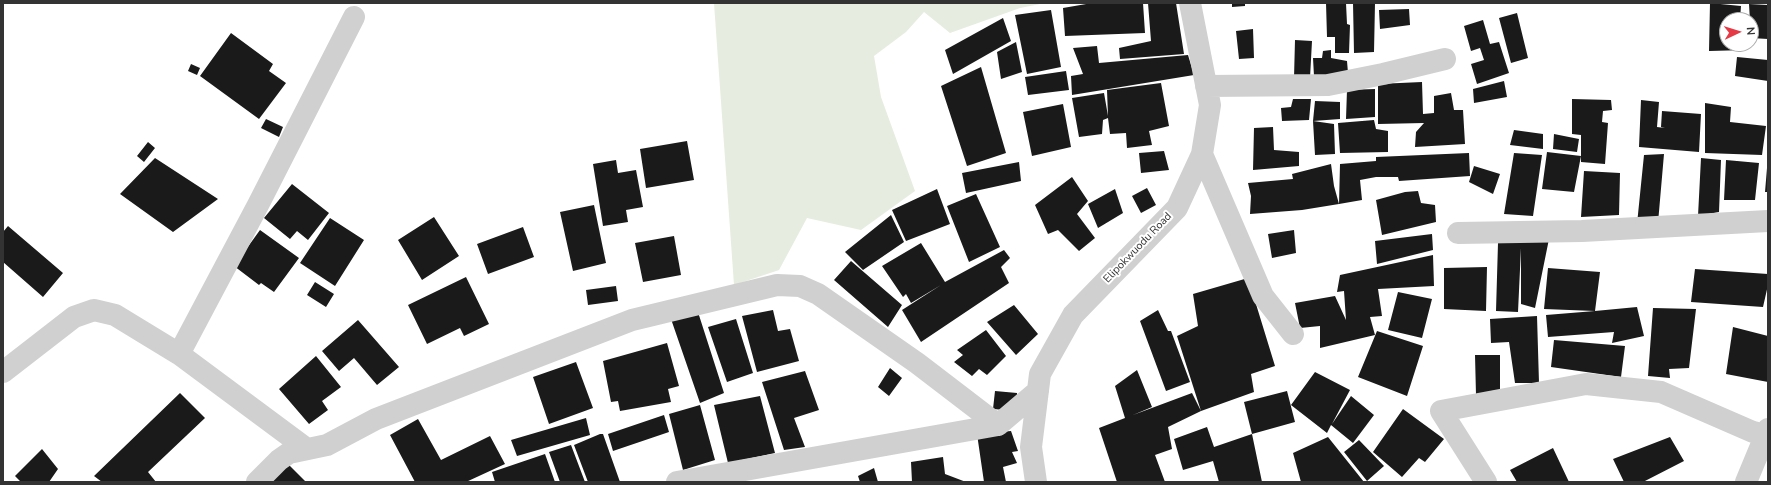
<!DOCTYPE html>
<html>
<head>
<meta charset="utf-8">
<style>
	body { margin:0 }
	#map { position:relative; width:1771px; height:485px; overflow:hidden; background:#fff; font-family:"Nunito Sans",sans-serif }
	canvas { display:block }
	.frame { position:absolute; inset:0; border:4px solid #333; pointer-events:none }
	.north { position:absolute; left:1719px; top:12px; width:40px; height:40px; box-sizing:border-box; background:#fff; border:1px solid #adadad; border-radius:50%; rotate:86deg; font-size:11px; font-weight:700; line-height:16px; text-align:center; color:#333 }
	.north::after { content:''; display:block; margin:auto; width:14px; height:18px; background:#e63946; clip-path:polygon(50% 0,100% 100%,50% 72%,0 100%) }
</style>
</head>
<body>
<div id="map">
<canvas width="1771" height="485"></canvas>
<div class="frame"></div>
<div class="north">N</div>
</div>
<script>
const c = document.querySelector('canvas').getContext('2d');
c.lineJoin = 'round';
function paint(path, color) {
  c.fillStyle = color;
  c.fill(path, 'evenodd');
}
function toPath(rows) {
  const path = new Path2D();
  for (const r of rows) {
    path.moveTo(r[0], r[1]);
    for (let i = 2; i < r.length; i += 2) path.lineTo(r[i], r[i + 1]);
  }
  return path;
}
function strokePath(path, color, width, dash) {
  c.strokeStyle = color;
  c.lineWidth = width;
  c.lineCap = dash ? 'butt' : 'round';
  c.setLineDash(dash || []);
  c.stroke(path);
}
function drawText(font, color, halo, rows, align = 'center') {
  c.font = font + ' "Nunito Sans",sans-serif';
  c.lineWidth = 4;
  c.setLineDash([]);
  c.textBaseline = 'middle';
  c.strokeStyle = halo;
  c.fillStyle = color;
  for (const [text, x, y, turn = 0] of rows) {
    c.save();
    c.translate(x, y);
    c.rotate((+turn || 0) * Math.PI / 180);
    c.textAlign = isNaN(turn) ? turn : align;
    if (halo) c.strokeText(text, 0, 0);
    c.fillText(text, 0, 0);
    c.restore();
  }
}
const green = toPath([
	[714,3,1045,3,1020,8,950,33,924,12,906,32,874,56,881,97,915,191,861,230,807,218,779,270,734,285]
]);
const building = toPath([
	[1092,3,1143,3,1145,33,1065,36,1063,8],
	[1148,3,1176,3,1184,54,1120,59,1119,48,1151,41],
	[1232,3,1245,3,1245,6,1232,7],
	[1326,3,1346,3,1347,24,1350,25,1349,53,1335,53,1335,37,1327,37],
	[1353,3,1375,3,1374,52,1354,53],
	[1710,3,1741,6,1740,20,1727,20,1727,44,1746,44,1746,50,1709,51],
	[1749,4,1768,5,1768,39,1751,38],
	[1409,9,1410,25,1380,29,1379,10],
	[1051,10,1061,67,1027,74,1015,15],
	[1517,13,1528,58,1511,63,1499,18],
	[1003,18,1011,41,953,74,945,50],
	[1483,20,1490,44,1499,42,1509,73,1477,84,1471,64,1484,60,1480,48,1471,51,1464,26],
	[1253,29,1254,58,1239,59,1236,31],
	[231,33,273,64,269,71,286,83,259,119,200,76],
	[1295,40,1312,41,1310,78,1294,78],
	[1016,42,1022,72,1001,79,997,52],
	[1097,46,1099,63,1188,55,1194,75,1072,95,1071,76,1083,74,1073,48],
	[1331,50,1331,58,1347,61,1348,73,1314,76,1313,58,1322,58,1323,51],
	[1737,57,1768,60,1768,81,1735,76],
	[191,64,200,68,197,75,188,71],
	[981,67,1006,153,967,166,941,86],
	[1066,71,1069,90,1028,95,1025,77],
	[1504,81,1507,97,1474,103,1473,89],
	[1422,82,1423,114,1434,113,1434,96,1451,93,1454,110,1463,110,1465,144,1415,147,1416,132,1424,123,1378,124,1378,84],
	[1161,83,1169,126,1149,131,1152,145,1127,148,1126,133,1110,134,1108,118,1103,120,1102,134,1079,137,1072,98,1104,93,1108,116,1107,90],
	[1375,89,1375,117,1346,119,1347,90],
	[1293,99,1311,99,1309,120,1282,121,1281,108,1291,107],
	[1572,99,1611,100,1612,110,1603,111,1602,122,1608,123,1605,164,1581,162,1581,135,1572,134],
	[1641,100,1659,102,1657,127,1665,128,1661,127,1662,111,1701,114,1699,152,1639,147],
	[1315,101,1340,102,1340,119,1313,121,1334,124,1335,154,1315,155,1313,121],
	[1705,103,1731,107,1730,122,1766,126,1762,155,1705,153],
	[1063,104,1071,147,1032,156,1023,112],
	[266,119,283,127,279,137,261,128],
	[1374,120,1376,129,1388,131,1388,152,1340,153,1338,123],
	[1273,127,1274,150,1299,152,1299,166,1253,170,1254,128],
	[1514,130,1543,134,1543,149,1510,145],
	[1554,134,1579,139,1577,152,1553,149],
	[687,141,694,180,646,188,640,149],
	[148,142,155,148,144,162,137,156],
	[1164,151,1169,170,1141,173,1139,153],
	[1547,152,1581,156,1574,192,1542,189],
	[1469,153,1470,176,1399,181,1398,177,1376,177,1360,180,1362,200,1339,204,1302,210,1250,214,1251,196,1248,183,1293,179,1292,174,1331,164,1334,186,1339,204,1340,164,1376,161,1376,157],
	[1514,153,1542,155,1533,216,1504,214],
	[1664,154,1658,223,1637,224,1644,155],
	[155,158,218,199,173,232,120,194],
	[1701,158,1721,160,1719,212,1698,216],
	[616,160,618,173,636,170,643,207,626,210,628,222,603,226,593,164],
	[1726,160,1759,163,1755,200,1724,200],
	[1019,162,1021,181,966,193,962,173],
	[1474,166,1500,174,1493,194,1469,182],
	[1767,168,1768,192,1765,192],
	[1584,171,1620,173,1619,215,1581,217],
	[1072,177,1088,201,1077,214,1095,238,1079,251,1058,230,1048,234,1035,205],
	[292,184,329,213,308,240,297,231,290,239,264,218],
	[1147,188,1156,205,1141,213,1132,196],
	[937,189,950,224,906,241,892,210],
	[1115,189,1123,213,1098,228,1088,204],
	[1418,191,1421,203,1435,205,1436,222,1382,235,1376,200,1405,192],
	[976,194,1000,247,969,262,947,206],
	[594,205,606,263,573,271,560,212],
	[891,215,904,242,863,270,845,252],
	[434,217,459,256,422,280,398,240],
	[330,218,364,240,335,286,300,263],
	[8,226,63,273,43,297,3,262,3,232],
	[523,227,534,257,488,274,477,244],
	[260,230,299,258,274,292,261,283,259,285,234,266],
	[1294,230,1296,253,1272,258,1268,234],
	[1432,234,1433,250,1377,264,1375,241],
	[674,236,681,275,643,282,635,243],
	[1522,239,1549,239,1535,308,1521,304,1521,248,1518,312,1496,311,1498,243],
	[921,243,945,282,1004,250,1010,258,1001,267,1009,283,921,342,902,310,941,285,911,303,906,294,903,297,882,266],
	[1433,255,1434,286,1378,289,1382,316,1370,317,1375,335,1320,348,1320,326,1300,328,1295,303,1335,296,1346,320,1344,291,1337,292,1340,275],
	[851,261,902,305,888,327,834,280],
	[1487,267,1486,311,1444,309,1444,268],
	[1548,268,1600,272,1595,311,1637,307,1644,336,1612,343,1614,332,1548,337,1546,315,1595,311,1544,309],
	[1695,269,1768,274,1768,285,1763,307,1691,302],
	[466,277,489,324,464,336,460,328,427,344,408,305],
	[1248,278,1275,366,1251,374,1254,392,1201,411,1168,427,1172,449,1155,455,1165,482,1117,482,1099,428,1125,418,1115,386,1137,370,1152,407,1133,415,1192,393,1201,411,1177,336,1198,326,1193,294],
	[315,282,334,294,326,307,307,295],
	[616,286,618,301,588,305,586,290],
	[1398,292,1432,299,1422,338,1388,330],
	[1014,305,1038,334,1016,355,987,322],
	[1653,308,1696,309,1689,368,1669,369,1670,378,1648,376],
	[697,309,724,393,700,403,671,319],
	[773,310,778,331,790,329,799,361,757,372,742,316],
	[1158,310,1168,331,1171,331,1190,382,1166,391,1140,321],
	[1537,316,1539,383,1515,383,1509,342,1491,343,1490,319],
	[736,319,753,373,727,382,708,327],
	[358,320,399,367,377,385,354,358,339,371,322,351],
	[1733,327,1768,336,1768,382,1726,374],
	[986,330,1006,356,987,375,979,369,972,376,954,362,963,355,957,350],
	[1377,331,1423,346,1407,396,1358,377],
	[1554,340,1625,346,1621,377,1551,367],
	[667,343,679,386,668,389,671,402,620,411,618,401,611,402,603,361],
	[1475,355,1500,355,1500,392,1476,395],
	[316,356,341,387,322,401,328,410,309,424,279,389],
	[576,362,593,408,549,424,533,377],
	[890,368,902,378,889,396,878,387],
	[805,371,819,410,794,418,805,447,784,450,762,382],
	[1315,372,1350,390,1332,424,1351,396,1374,415,1353,443,1331,425,1327,433,1291,405],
	[995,391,1017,393,1017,411,993,409],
	[1287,391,1295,422,1252,434,1244,402],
	[180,393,205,418,148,472,156,482,102,482,94,476],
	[760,396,775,453,728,463,714,405],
	[700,405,715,460,683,470,669,414],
	[1403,409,1444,439,1425,462,1419,458,1402,477,1373,452],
	[664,415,669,432,613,451,608,434],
	[586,418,590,435,517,456,511,440],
	[418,419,441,460,490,436,505,464,466,482,415,482,390,435],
	[1207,427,1214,447,1252,434,1262,482,1219,482,1213,461,1183,470,1174,439],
	[1011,431,1018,451,1012,452,1017,463,1003,467,1006,482,984,482,977,434],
	[600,434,603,434,620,482,588,482,574,445],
	[1328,437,1364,482,1301,482,1293,453],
	[1670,437,1684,461,1643,482,1624,482,1613,459],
	[1359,440,1384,466,1367,481,1344,452],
	[571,445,585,482,560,482,549,452],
	[1553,448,1569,482,1517,482,1510,470],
	[42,449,58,469,49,482,21,482,15,476],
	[545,454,555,482,495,482,492,472],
	[943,457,945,474,966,482,912,482,911,462],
	[287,463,306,482,270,482],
	[874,468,878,482,860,482,858,476]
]);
const minor = toPath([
	[1206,86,1328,85,1383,74,1445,59],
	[1202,154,1263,296,1293,334],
	[1458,233,1582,231,1768,221],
	[179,354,258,205,354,17],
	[3,372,74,317,94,310,115,315,179,354,307,449],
	[257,482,279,460,289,453,327,445,376,419,632,320,777,285,800,286,818,294,917,363,998,425],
	[677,482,998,425,1038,391],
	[1036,482,1031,447,1040,374,1073,315,1177,208,1202,154,1210,105,1190,3],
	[1486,482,1441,411,1586,384,1661,392,1753,432,1765,435],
	[1746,482,1768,429]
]);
const streetNames = [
	["Elipokwuodu Road",1138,248,-46]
];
paint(green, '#e6ecdf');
paint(building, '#1a1a1a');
strokePath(minor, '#d0d0d0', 22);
drawText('11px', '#333', '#fff', streetNames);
</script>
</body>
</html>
